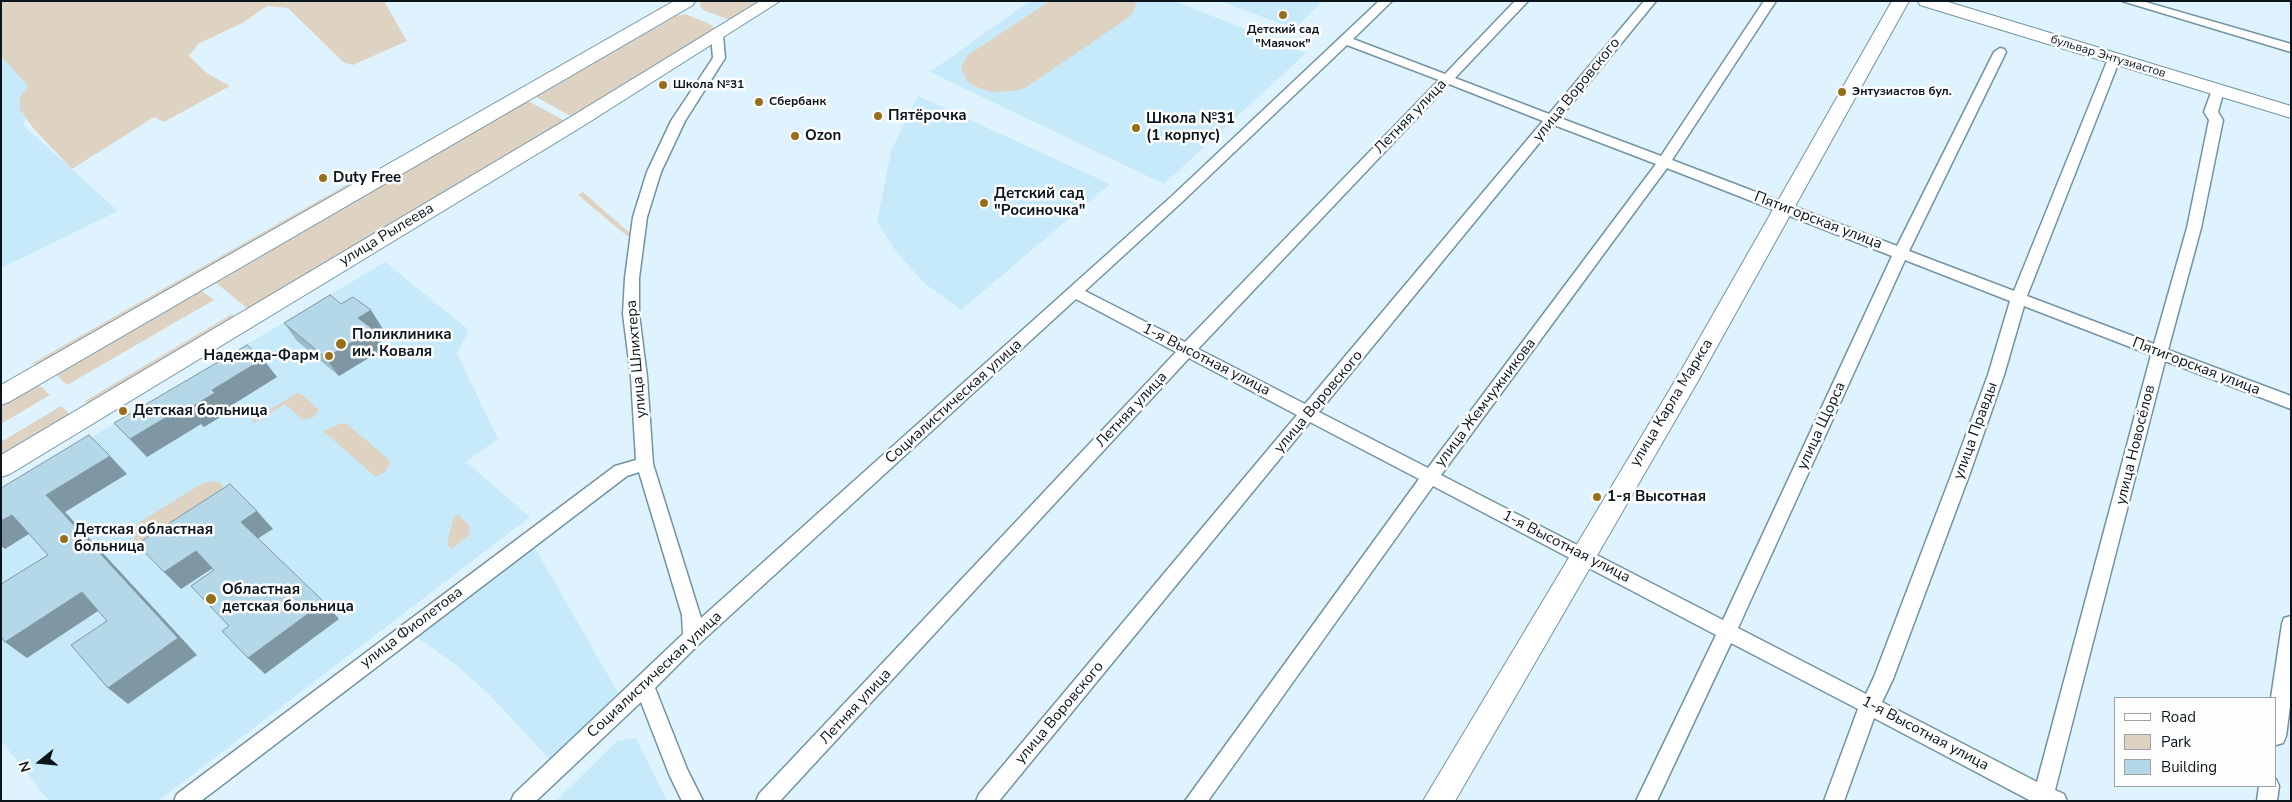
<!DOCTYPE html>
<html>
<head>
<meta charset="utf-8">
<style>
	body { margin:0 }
	#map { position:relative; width:2292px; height:802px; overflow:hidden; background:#dff3fe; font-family:"Nunito Sans",sans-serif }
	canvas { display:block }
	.frame { position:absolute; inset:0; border:2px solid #0a161c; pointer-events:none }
	.legend { position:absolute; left:2114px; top:697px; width:162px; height:90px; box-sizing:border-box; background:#fdfdfd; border:1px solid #9ca1a3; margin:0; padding:6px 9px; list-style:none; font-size:15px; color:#0a161c }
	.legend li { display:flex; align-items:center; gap:10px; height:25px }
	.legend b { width:25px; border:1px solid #9ca1a3 }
	.north { position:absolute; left:15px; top:737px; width:50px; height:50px; -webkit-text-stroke:4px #fdfdfd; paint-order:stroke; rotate:253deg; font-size:14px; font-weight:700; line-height:20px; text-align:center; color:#0a161c }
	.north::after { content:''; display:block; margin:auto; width:18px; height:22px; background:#0a161c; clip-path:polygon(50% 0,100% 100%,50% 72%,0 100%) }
</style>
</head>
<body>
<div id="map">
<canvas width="2292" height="802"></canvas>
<div class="frame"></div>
<ul class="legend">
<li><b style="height:6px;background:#fff"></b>Road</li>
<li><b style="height:14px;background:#ded3c2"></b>Park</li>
<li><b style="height:14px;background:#b5d8e9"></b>Building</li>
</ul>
<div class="north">N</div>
</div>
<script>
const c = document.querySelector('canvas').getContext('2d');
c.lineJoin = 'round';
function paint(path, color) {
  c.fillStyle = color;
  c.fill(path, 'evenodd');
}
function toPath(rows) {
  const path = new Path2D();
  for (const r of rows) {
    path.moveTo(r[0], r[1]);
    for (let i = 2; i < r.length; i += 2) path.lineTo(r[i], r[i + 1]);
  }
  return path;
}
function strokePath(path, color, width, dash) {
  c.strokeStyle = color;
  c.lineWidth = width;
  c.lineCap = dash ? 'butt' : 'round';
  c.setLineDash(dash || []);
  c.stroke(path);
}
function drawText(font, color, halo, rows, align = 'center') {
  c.font = font + ' "Nunito Sans",sans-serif';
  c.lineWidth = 5;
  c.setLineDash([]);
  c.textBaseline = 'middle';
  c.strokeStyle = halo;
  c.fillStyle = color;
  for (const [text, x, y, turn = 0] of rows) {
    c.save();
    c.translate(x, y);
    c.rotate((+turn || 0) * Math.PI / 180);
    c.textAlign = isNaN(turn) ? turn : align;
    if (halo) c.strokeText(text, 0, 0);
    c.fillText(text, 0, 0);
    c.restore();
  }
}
const built = toPath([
	[1030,1,1174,1,1306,53,1164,184,930,72],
	[1221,1,1323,1,1294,29],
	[1,43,42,82,23,125,118,211,1,268],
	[918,96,1110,184,961,310,924,283,895,250,877,222,891,151],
	[385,262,469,330,457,354,498,439,466,462,530,517,158,801,49,801,3,743,1,743,1,491],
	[532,543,620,696,551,761,488,693,456,665,418,638,420,628],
	[636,738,667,801,556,801,617,741]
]);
const green = toPath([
	[1,1,384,1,407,41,353,65,343,62,288,8,267,6,244,22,198,44,189,56,208,74,230,86,164,122,154,117,72,169,33,128,20,109,20,97,28,86,1,56],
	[701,1,770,1,730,20,703,10,700,6],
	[1050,1,1135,1,1136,5,1131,16,1025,88,1014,91,991,92,972,85,966,80,961,67,968,55],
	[685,14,710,24,715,29,574,118,536,97,676,16],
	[528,101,567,122,252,312,216,283],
	[362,176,362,178,321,202,320,208,42,363,31,364],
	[583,192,631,234,631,236,627,236,578,195],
	[202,291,214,300,67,385,57,375],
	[232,314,238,320,92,408,85,401],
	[39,385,50,395,1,424,1,407],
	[297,393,301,394,319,410,314,417,303,420,285,404,255,423,252,420],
	[61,406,74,418,1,462,1,442],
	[342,423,347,424,387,458,390,462,386,471,376,477,323,431],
	[214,481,221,483,223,487,222,494,141,544,134,541,134,529,138,523,203,483],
	[458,515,469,525,470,530,468,536,452,549,447,544,453,518]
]);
const street = toPath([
	[1379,1,1392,1,1353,39,1445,74,1515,1,1528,1,1455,78,1549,114,1644,1,1656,1,1560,118,1661,156,1764,1,1776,1,1672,160,1897,246,1994,52,2000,48,2004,49,2006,52,1909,251,2014,291,2108,59,2110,56,2118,56,2120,59,2027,296,2154,344,2187,228,2209,120,2204,112,2213,87,2223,87,2224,90,2218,112,2223,120,2201,228,2168,350,2291,396,2291,409,2165,361,2055,790,2064,794,2067,801,2031,801,1874,718,1844,801,1824,801,1858,709,1731,643,1657,801,1636,801,1716,635,1433,486,1208,801,1185,801,1419,479,1310,422,999,801,976,801,979,794,1297,415,1189,358,780,801,756,801,759,794,1176,352,1076,299,700,643,655,688,687,769,703,801,682,801,669,774,641,702,536,801,511,801,514,794,683,634,682,615,639,472,627,476,201,801,174,801,177,794,615,466,636,460,631,377,623,314,625,278,633,217,647,172,671,121,713,58,711,35,713,32,721,32,723,35,725,58,685,121,661,172,647,217,639,278,639,314,647,377,653,464,701,618,1172,196,1379,1],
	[1347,45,1439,80,1185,342,1085,291,1182,202,1347,45],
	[1449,84,1543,121,1305,404,1198,349,1449,84],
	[1554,125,1656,164,1428,468,1319,412,1554,125],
	[1667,168,1892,256,1723,620,1441,475,1667,168],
	[1905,260,2010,301,1988,375,1952,473,1874,677,1866,694,1738,628,1905,260],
	[2024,306,2151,355,2037,782,1882,702,1893,679,1970,473,2004,375,2024,306],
	[2122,1,2142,1,2291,44,2291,52,2122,1],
	[2291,616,2291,699,2286,736,2283,743,2276,745,2276,698,2271,698,2282,624,2284,618,2291,616],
	[2276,779,2279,786,2277,801,2257,801,2259,786,2276,786,2276,779]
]);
const secondary = toPath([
	[674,1,695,1,693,5,9,402,1,405,1,385,674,1],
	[760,1,780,1,583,126,10,474,1,477,1,455,569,118,760,1],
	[1892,1,1909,1,1698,381,1455,801,1423,801,1682,369,1892,1],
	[1918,1,1945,1,2291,106,2291,118,1920,5,1918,1]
]);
const wall = toPath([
	[341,304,383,329,375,333,385,348,339,376,297,341,284,323],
	[277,377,227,408,230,411,204,427,201,424,147,457,114,423]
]);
const shadedWall = toPath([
	[371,310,383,329,375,333,385,348,339,376,326,358,358,318],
	[263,359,277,377,227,408,230,411,204,427,188,409,212,390],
	[185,406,201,424,147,457,130,439],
	[110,456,127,474,65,512,197,655,128,704,108,688,178,638,46,495],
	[257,511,273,529,257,539,241,522],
	[12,515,32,532,5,549,1,546,1,521],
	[196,551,213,568,181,589,164,572],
	[82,592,101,609,27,658,5,642],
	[324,602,339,619,265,674,248,658]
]);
const building = toPath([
	[330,295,341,304,353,297,371,310,358,318,373,329,326,358,284,323,330,295],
	[247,345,263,359,212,390,215,393,188,409,185,406,130,439,114,423,247,345],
	[89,435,110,456,46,495,178,638,108,688,71,645,107,621,82,592,5,642,1,637,1,584,48,555,12,515,1,521,1,488,89,435],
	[230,484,257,511,241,522,324,602,248,658,222,631,229,626,191,586,214,570,196,551,164,572,137,544,230,484]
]);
const markers = [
	[1283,15,5,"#976e1a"],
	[663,85,5,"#976e1a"],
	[1842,92,5,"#976e1a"],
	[759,102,5,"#976e1a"],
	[878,116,5,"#976e1a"],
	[1136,128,5,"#976e1a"],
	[795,136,5,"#976e1a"],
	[323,178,5,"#976e1a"],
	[984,203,5,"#976e1a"],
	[341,344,6,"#976e1a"],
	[329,356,5,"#976e1a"],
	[123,411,5,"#976e1a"],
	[1597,497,5,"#976e1a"],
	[64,539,5,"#976e1a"],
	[211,599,6,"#976e1a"]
];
const farPoinames = [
	["Детский сад",1283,30,"center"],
	["\"Маячок\"",1283,44,"center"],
	["Школа №31",673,85],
	["Энтузиастов бул.",1852,92],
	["Сбербанк",769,102]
];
const farStreetnames = [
	["бульвар Энтузиастов",2108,57,17]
];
const streetNames = [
	["улица Воровского",1577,90,-51],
	["Летняя улица",1411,117,-46],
	["Пятигорская улица",1818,221,21],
	["улица Рылеева",387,235,-31],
	["улица Шлихтера",637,359,-95],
	["1-я Высотная улица",1206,360,27],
	["Пятигорская улица",2196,367,21],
	["Социалистическая улица",954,402,-42],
	["улица Воровского",1319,402,-50],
	["улица Жемчужникова",1486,403,-53],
	["улица Карла Маркса",1672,403,-59],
	["Летняя улица",1132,410,-47],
	["улица Щорса",1822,426,-65],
	["улица Правды",1976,431,-70],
	["улица Новосёлов",2136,445,-76],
	["1-я Высотная улица",1566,547,27],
	["улица Фиолетова",412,628,-37],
	["Социалистическая улица",655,675,-43],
	["Летняя улица",856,707,-47],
	["улица Воровского",1060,713,-50],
	["1-я Высотная улица",1925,734,28]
];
const poiNames = [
	["Пятёрочка",888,116],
	["Школа №31",1146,119],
	["(1 корпус)",1146,136],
	["Ozon",805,136],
	["Duty Free",333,178],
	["Детский сад",994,194],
	["\"Росиночка\"",994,211],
	["Поликлиника",352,335],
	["им. Коваля",352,352],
	["Надежда-Фарм",319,356,"right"],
	["Детская больница",133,411],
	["1-я Высотная",1607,497],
	["Детская областная",74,530],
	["больница",74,547],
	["Областная",222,590],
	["детская больница",222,607]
];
paint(built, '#c7eafb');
paint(green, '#ded3c2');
strokePath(street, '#7293a3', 3);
strokePath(secondary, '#7293a3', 2);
paint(street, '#fff');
paint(secondary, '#fff');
paint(wall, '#9cbac8');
paint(shadedWall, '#7f97a3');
paint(building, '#b5d8e9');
strokePath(building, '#7f97a3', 1);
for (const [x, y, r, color] of markers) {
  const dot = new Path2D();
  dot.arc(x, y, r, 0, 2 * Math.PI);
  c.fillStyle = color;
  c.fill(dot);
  strokePath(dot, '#fdfdfd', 2);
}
drawText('bold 12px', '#0a161c', '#fdfdfd', farPoinames, 'left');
drawText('12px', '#0a161c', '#fdfdfd', farStreetnames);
drawText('15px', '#0a161c', '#fdfdfd', streetNames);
drawText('bold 15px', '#0a161c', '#fdfdfd', poiNames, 'left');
</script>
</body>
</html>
